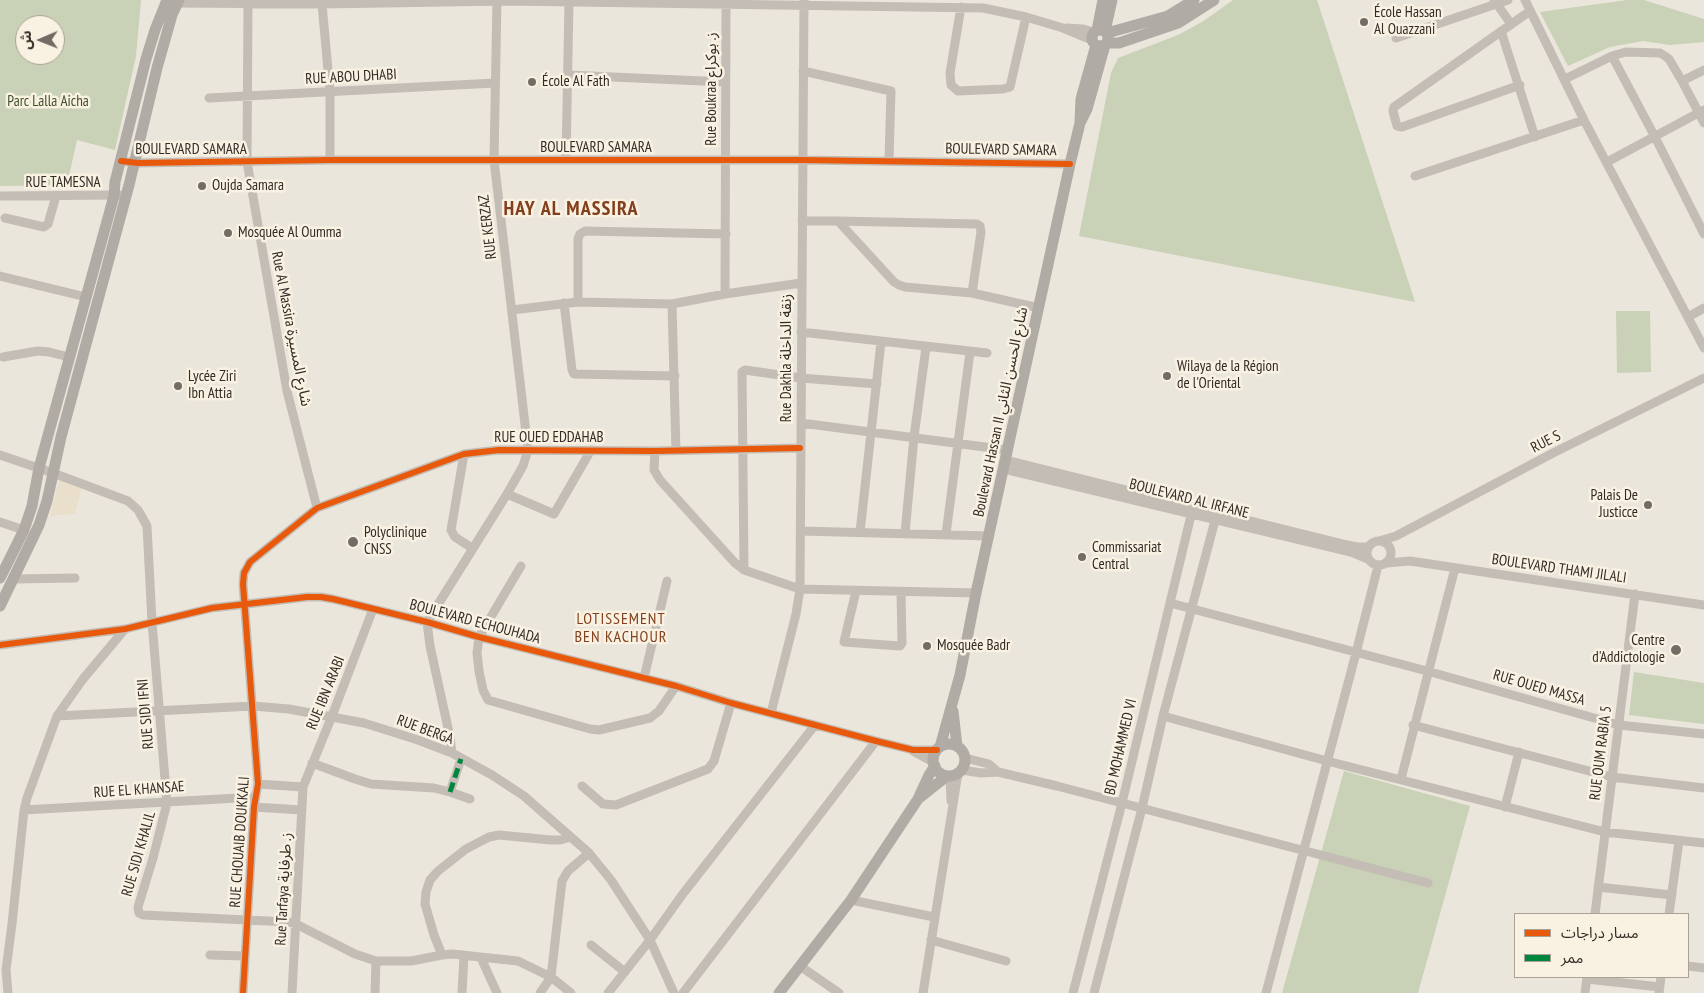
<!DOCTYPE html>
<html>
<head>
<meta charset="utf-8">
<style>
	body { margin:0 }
	#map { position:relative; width:1704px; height:993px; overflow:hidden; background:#ebe6dc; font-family:"PT Sans Narrow","Noto Sans Arabic",sans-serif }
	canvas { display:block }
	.legend { position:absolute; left:1514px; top:913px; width:175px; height:65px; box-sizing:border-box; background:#f9f1e2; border:1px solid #aaa296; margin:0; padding:6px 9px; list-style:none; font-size:15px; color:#332b25 }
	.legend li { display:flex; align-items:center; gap:10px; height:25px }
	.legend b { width:25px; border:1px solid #aaa296 }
	.north { position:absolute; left:15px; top:15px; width:50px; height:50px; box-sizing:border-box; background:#f9f1e2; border:1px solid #aaa296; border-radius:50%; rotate:269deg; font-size:14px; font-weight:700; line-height:20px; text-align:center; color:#332b25 }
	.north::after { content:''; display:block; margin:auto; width:18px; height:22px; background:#736c65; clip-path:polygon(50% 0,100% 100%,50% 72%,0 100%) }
</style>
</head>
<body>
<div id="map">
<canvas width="1704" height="993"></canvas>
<ul class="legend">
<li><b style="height:6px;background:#e8590c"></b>مسار دراجات</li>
<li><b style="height:6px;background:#00873e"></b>ممر</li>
</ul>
<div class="north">ش</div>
</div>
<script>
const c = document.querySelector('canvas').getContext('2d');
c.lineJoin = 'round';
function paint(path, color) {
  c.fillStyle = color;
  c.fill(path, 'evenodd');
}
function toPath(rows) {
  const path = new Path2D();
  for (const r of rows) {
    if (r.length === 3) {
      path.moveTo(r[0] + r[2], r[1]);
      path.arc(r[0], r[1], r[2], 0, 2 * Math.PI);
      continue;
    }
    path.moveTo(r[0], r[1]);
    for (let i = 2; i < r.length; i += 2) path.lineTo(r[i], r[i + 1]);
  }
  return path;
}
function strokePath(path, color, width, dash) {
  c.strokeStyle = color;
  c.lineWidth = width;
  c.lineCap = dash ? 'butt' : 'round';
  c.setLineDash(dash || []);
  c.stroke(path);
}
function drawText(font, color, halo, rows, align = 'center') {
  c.font = font + ' "PT Sans Narrow","Noto Sans Arabic",sans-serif';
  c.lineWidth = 5;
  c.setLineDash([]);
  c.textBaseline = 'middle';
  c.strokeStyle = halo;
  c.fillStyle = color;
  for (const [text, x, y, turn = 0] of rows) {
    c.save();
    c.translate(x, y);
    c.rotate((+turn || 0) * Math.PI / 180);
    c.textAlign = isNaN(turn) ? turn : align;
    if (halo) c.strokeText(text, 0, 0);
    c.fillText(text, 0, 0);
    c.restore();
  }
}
const green = toPath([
	[0,0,141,0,136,56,115,150,77,140,67,185,0,186],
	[25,25,55,25,55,55,25,55],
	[1233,0,1317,0,1415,302,1079,236,1111,73,1118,58,1178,35,1202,22],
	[1627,0,1644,0,1704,19,1704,42,1670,45,1643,41,1610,47,1568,66,1540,12],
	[1650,311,1651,372,1617,373,1616,311],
	[1634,672,1704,683,1704,724,1629,715],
	[1344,771,1470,806,1418,993,1282,993]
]);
const plaza = toPath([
	[59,480,82,486,75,514,50,516]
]);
const minor = toPath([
	[1494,0,1511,24],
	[1525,0,1584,120,1704,348],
	[174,3,322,4,507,1,983,8,1026,17,1063,28,1092,40],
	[248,3,247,162,287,391,317,508],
	[322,4,330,92,330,160],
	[961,7,950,73,951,85,958,91,1003,89,1010,87,1026,17],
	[1067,28,1083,29,1094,32],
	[1501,31,1535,137],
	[1396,38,1508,0],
	[803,71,891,91,889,160],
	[568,75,725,82],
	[1565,79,1612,56],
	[1682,81,1704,70],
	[1520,85,1402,127,1397,126,1393,111,1394,107,1530,11],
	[209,98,495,83],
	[1704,123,1682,81,1669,59,1665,56,1660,53,1626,52,1612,56,1655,137,1704,234],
	[566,160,569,2],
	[121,161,138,163,330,160,802,160,1070,164],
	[1607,162,1704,110],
	[1415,176,1584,120],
	[0,196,119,195],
	[5,218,44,227,48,224,56,196],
	[802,221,838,221,894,282,899,285,905,287,972,293,1039,308],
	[838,221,977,224,980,226,981,232,972,293],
	[0,276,86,297],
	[725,294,726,4],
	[578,302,578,239,580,234,585,231,726,234],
	[564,303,572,370,574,374,675,376],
	[672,304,676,451],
	[512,310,578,302,672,304,725,294,801,283],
	[1688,317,1704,308],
	[801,332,987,353],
	[3,357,38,351,49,352,69,357],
	[801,423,1008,450],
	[655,451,654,470,660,480,735,563,744,570,800,589,976,593],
	[464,454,451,530,455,537,472,548],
	[0,455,53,473,128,501,138,510,147,526,152,622,167,803,153,858,138,907,139,913,143,915,288,922,296,924,355,954,376,961,411,961,442,955,452,954,518,961,551,977,571,993],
	[1006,460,1347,545,1357,547,1368,547],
	[1004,469,1351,552,1368,559],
	[507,494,554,514,591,450],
	[0,522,24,530],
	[801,531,989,536],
	[860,532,881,342],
	[905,533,914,437,926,347],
	[946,534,970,352],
	[1379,553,12],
	[1379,541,1396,536,1553,453,1704,378],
	[1387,563,1410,561,1704,605],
	[521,566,479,637,477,653,479,671,483,690,488,700,590,729,599,730,650,718,659,711,676,686],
	[744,570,742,372,745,370,801,378,877,384],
	[14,579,75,578],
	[856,591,844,642,900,646,902,643,901,592],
	[1170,603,1427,671,1619,725,1704,734],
	[0,645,125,629,212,608,307,597,321,597,333,599,427,622,479,637,676,686,731,703,876,741,913,750,937,750],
	[644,678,667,581],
	[771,713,796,614,800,589,804,0],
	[57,716,253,706,289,709,364,723,418,740,452,753,492,775,524,796,589,853,611,880,650,940,674,993],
	[1163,716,1327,761,1605,832,1704,843],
	[1413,725,1612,777,1704,788],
	[913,751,933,762],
	[452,753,450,737,430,646,427,622,507,494,523,466,528,450,494,160,497,0],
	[965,758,989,764,998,772],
	[312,763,355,779,371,784,434,788,450,792,470,799],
	[962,770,981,773,998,772,1057,786,1428,883],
	[950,776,951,801],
	[1401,779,1455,568],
	[258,784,303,787],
	[582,786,603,804,616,805,708,769,714,761,731,703],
	[450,792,461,759],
	[254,807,302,810],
	[1505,807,1519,752],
	[24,810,255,797],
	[1598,887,1672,895],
	[851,900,934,917],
	[1595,914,1635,594],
	[1669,914,1679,841],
	[931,940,1006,961],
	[591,945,625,972],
	[210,955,245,956],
	[442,955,434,935,425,904,426,892,430,880,438,871,466,849,489,837,499,835,551,840,560,840,571,837],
	[481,958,497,993],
	[800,966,839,993],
	[1688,966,1704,968],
	[1587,979,1660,987],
	[8,993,6,970,12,924,24,810,27,798,57,716,83,679,125,629],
	[243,993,254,807,258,784,243,584,244,573,250,562,317,508,464,454,499,450,655,451,800,448],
	[292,993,303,787,332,716,373,609],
	[375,993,376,961],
	[462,993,464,955],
	[540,993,551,977,562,881,568,871,589,853],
	[608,993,650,940,682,895,815,725],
	[683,993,876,741],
	[923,993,958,773],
	[1073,993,1122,803,1193,507],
	[1094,993,1142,808,1163,716,1217,513],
	[1266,993,1356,653,1378,566],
	[1585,993,1587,977],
	[1659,993,1661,977]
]);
const major = toPath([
	[1100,38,8],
	[1097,30,1103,0],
	[1105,31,1112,0],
	[1107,33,1168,16,1194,0],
	[1107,43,1119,43,1178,23,1214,0],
	[1080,121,1081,99,1096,45],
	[0,578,24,530,32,506,39,468,114,196,115,182,146,59,155,30,167,0],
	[0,606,39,525,47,501,61,437,129,185,157,68,172,15,179,0],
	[953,711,957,746],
	[949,760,16],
	[940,747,960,675,976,593,1070,164,1080,123,1087,109,1105,45],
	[918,799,947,776],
	[779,993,851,900,918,799,929,775,935,766]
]);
const quiet = toPath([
	[450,792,461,759]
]);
const cycleway = toPath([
	[121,161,138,163,330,160,802,160,1070,164],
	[0,645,125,629,212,608,307,597,321,597,333,599,427,622,479,637,676,686,731,703,876,741,913,750,937,750],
	[243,993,254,807,258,784,243,584,244,573,250,562,317,508,464,454,499,450,655,451,800,448]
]);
const markers = [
	[1364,22,5,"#736c65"],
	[532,82,5,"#736c65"],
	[202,186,5,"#736c65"],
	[228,233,5,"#736c65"],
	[1167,376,5,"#736c65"],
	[178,386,5,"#736c65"],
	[1648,505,5,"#736c65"],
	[353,542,6,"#736c65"],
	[1082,557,5,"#736c65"],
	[927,646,5,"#736c65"],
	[1676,650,6,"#736c65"]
];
const poiNames = [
	["École Hassan",1374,13],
	["Al Ouazzani",1374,30],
	["École Al Fath",542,82],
	["Oujda Samara",212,186],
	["Mosquée Al Oumma",238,233],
	["Wilaya de la Région",1177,367],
	["de l'Oriental",1177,384],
	["Lycée Ziri",188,377],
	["Ibn Attia",188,394],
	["Palais De",1638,496,"right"],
	["Justicce",1638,513,"right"],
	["Polyclinique",364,533],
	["CNSS",364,550],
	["Commissariat",1092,548],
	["Central",1092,565],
	["Centre",1665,641,"right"],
	["d'Addictologie",1665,658,"right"],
	["Mosquée Badr",937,646]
];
const streetNames = [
	["RUE ABOU DHABI",351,77,-3],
	["Rue Boukraa ز. بوكراع",712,89,-90],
	["BOULEVARD SAMARA",596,148],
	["BOULEVARD SAMARA",191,150],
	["BOULEVARD SAMARA",1001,150,1],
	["RUE TAMESNA",63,183],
	["RUE KERZAZ",488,227,-97],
	["Rue Al Massira شارع المسيرة",291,329,79],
	["Rue Dakhla زنقة الداخلة",787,358,-90],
	["Boulevard Hassan II شارع الحسن الثاني",1001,412,-78],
	["RUE OUED EDDAHAB",549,438],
	["RUE S",1546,442,-27],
	["BOULEVARD AL IRFANE",1189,499,14],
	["BOULEVARD THAMI JILALI",1559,569,8],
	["BOULEVARD ECHOUHADA",475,622,15],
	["RUE OUED MASSA",1539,688,16],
	["RUE IBN ARABI",326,693,-68],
	["RUE SIDI IFNI",146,714,-95],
	["RUE BERGA",425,730,20],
	["BD MOHAMMED VI",1121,747,-77],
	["RUE OUM RABIA 5",1601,753,-83],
	["RUE EL KHANSAE",139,790,-4],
	["RUE CHOUAIB DOUKKALI",240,842,-86],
	["RUE SIDI KHALIL",139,854,-74],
	["Rue Tarfaya ز. طرفاية",284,889,-87]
];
const parkNames = [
	["Parc Lalla Aicha",48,102]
];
const neighbourhoodNames = [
	["LOTISSEMENT",621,619],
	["BEN KACHOUR",621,637]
];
const districtNames = [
	["HAY AL MASSIRA",571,209]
];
paint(green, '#c9d1b6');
paint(plaza, '#eadfcb');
strokePath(minor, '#c3bdb5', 9);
strokePath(major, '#b1aba5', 11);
strokePath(quiet, '#00873e', 5, [10, 5]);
strokePath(cycleway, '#e8590c', 6);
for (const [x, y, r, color] of markers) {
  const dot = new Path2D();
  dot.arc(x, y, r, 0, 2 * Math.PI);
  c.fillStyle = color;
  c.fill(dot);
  strokePath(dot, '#f9f1e2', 2);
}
drawText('15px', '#332b25', '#f9f1e2', poiNames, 'left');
drawText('15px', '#332b25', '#f9f1e2', streetNames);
drawText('15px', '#3e5128', '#f9f1e2', parkNames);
c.letterSpacing = '1px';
drawText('16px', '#823f1d', '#f9f1e2', neighbourhoodNames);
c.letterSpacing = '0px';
c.letterSpacing = '1px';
drawText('bold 20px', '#823f1d', '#f9f1e2', districtNames);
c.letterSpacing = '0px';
</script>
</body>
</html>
